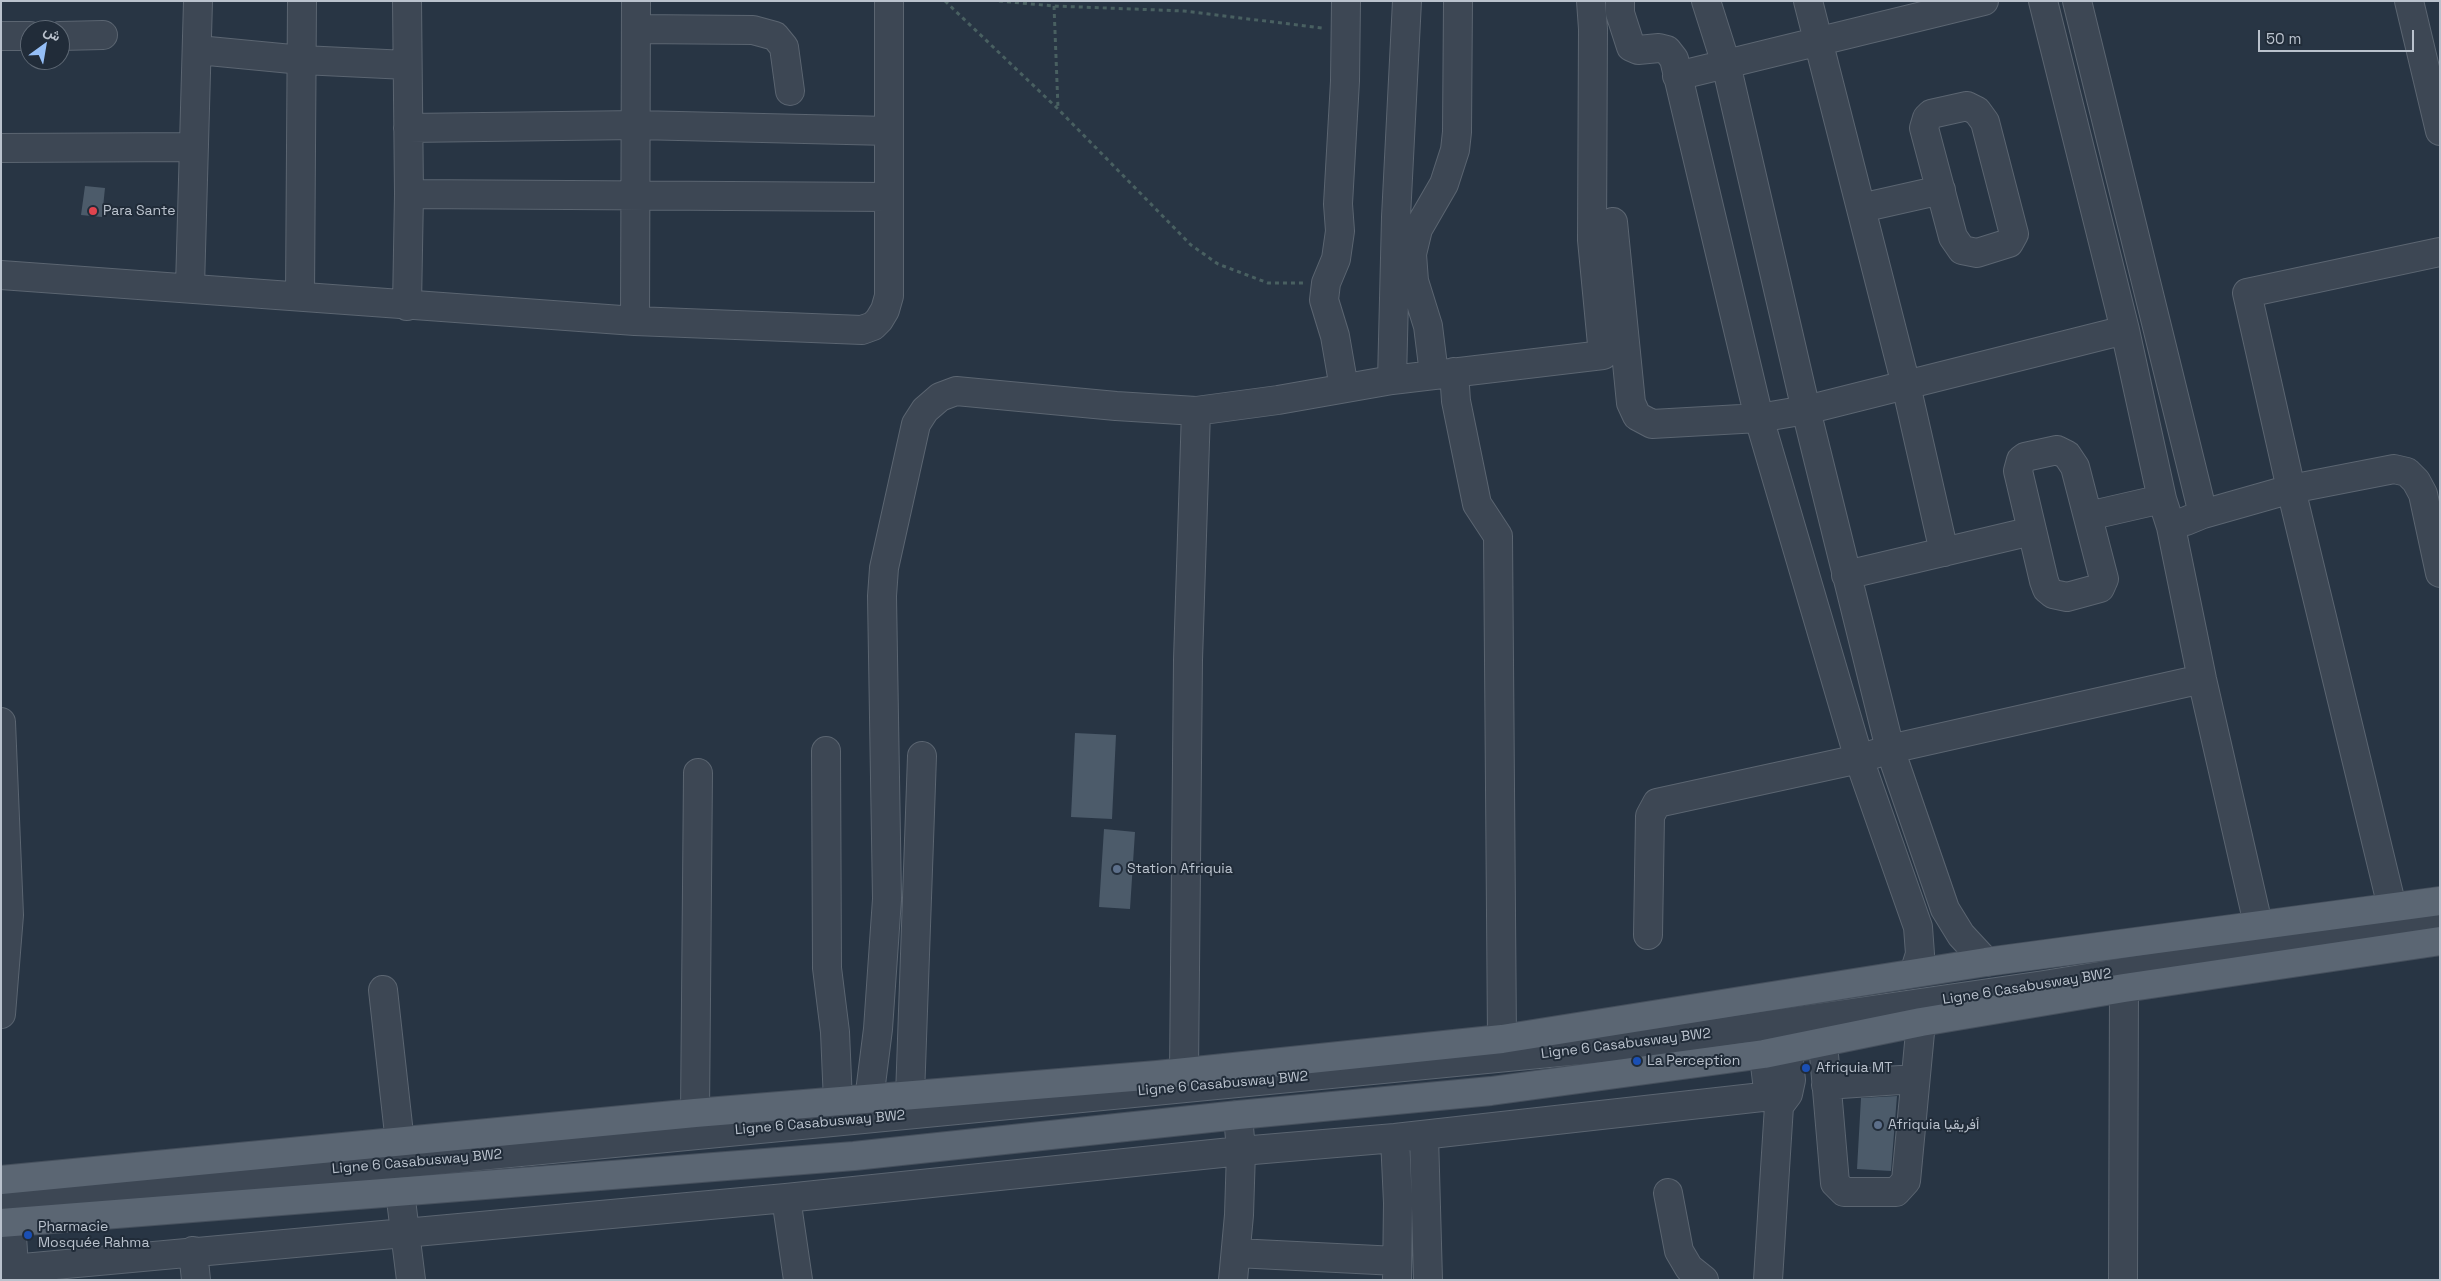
<!DOCTYPE html>
<html>
<head>
<meta charset="utf-8">
<style>
	body { margin:0 }
	#map { position:relative; width:2441px; height:1281px; overflow:hidden; background:#283544; font-family:"Space Grotesk",Vazirmatn,sans-serif }
	canvas { display:block }
	.frame { position:absolute; inset:0; border:2px solid #bac2cd; pointer-events:none }
	.north { position:absolute; left:20px; top:20px; width:50px; height:50px; box-sizing:border-box; background:#212c39; border:1px solid #5e6874; border-radius:50%; rotate:32deg; font-size:14px; font-weight:700; line-height:20px; text-align:center; color:#bac2cd }
	.north::after { content:''; display:block; margin:auto; width:18px; height:22px; background:#95bff7; clip-path:polygon(50% 0,100% 100%,50% 72%,0 100%) }
	.scale { position:absolute; left:2258px; top:30px; width:156px; height:22px; box-sizing:border-box; border:2px solid #bac2cd; border-top:0; padding-left:6px; font-size:15px; line-height:18px; white-space:nowrap; color:#bac2cd; -webkit-text-stroke:4px #212c39; paint-order:stroke }
</style>
</head>
<body>
<div id="map">
<canvas width="2441" height="1281"></canvas>
<div class="frame"></div>
<div class="north">ش</div>
<div class="scale">50 m</div>
</div>
<script>
const c = document.querySelector('canvas').getContext('2d');
c.lineJoin = 'round';
function paint(path, color) {
  c.fillStyle = color;
  c.fill(path, 'evenodd');
}
function toPath(rows) {
  const path = new Path2D();
  for (const r of rows) {
    path.moveTo(r[0], r[1]);
    for (let i = 2; i < r.length; i += 2) path.lineTo(r[i], r[i + 1]);
  }
  return path;
}
function strokePath(path, color, width, dash) {
  c.strokeStyle = color;
  c.lineWidth = width;
  c.lineCap = dash ? 'butt' : 'round';
  c.setLineDash(dash || []);
  c.stroke(path);
}
function drawText(font, color, halo, rows, align = 'center') {
  c.font = font + ' "Space Grotesk",Vazirmatn,sans-serif';
  c.lineWidth = 4;
  c.setLineDash([]);
  c.textBaseline = 'middle';
  c.strokeStyle = halo;
  c.fillStyle = color;
  for (const [text, x, y, turn = 0] of rows) {
    c.save();
    c.translate(x, y);
    c.rotate((+turn || 0) * Math.PI / 180);
    c.textAlign = isNaN(turn) ? turn : align;
    if (halo) c.strokeText(text, 0, 0);
    c.fillText(text, 0, 0);
    c.restore();
  }
}
const building = toPath([
	[85,186,105,188,102,217,81,215],
	[1075,733,1116,735,1112,819,1071,817],
	[1104,829,1135,832,1130,909,1099,907],
	[1897,1096,1891,1171,1857,1169,1861,1098]
]);
const path = toPath([
	[945,1,1058,109,1191,245,1218,264,1268,283,1303,283],
	[999,1,1054,6,1184,11,1322,28],
	[1054,6,1058,108]
]);
const minor = toPath([
	[407,1,409,194,407,306],
	[1620,1,1620,13,1631,47,1638,50,1659,48,1667,50,1674,59,1759,418,1859,759,1918,927,1920,954,1914,973],
	[1706,1,1726,64,1806,410,1890,749,1945,909,1961,935,1986,962],
	[1808,1,1906,385,1944,552],
	[2043,1,2125,330,2162,499,2171,527,2202,679,2258,924],
	[2077,1,2203,514],
	[2409,1,2440,131],
	[636,29,753,30,775,36,784,47,790,91],
	[1,36,30,36],
	[60,36,103,35],
	[198,50,302,60,407,65],
	[1677,76,1984,1],
	[1967,106,1977,111,1985,122,2014,234,2009,243,1977,253,1962,250,1953,237,1924,128,1927,118,1931,114,1967,106],
	[408,128,637,125,889,131],
	[1,148,194,147],
	[409,194,889,197],
	[1861,208,1941,190],
	[1613,222,1631,403,1637,416,1652,424,1759,418,1806,410,2125,330],
	[1,275,635,321,862,330,873,326,879,320,885,310,889,296,889,1],
	[190,287,198,1],
	[300,296,302,1],
	[635,321,636,1],
	[1454,372,1456,401,1477,504,1498,536,1502,1039],
	[1434,374,1428,326,1414,281,1412,254,1418,229,1444,184,1455,150,1457,132,1458,1],
	[1392,380,1396,217,1407,1],
	[1344,388,1335,336,1324,300,1326,283,1336,259,1340,231,1338,204,1345,81,1346,1],
	[2057,450,2067,455,2075,467,2104,579,2100,588,2067,597,2053,594,2047,589,2044,581,2018,471,2021,460,2025,457,2057,450],
	[2088,516,2162,499],
	[2186,521,2203,514,2291,489,2394,469,2407,472,2416,481,2423,494,2440,573],
	[1846,575,2032,531],
	[1,722,9,915,1,1014],
	[826,751,827,968,835,1032,838,1102],
	[2392,907,2291,489,2247,293,2440,252],
	[1648,935,1650,816,1657,803,1859,759,1890,749,2202,679],
	[383,990,400,1143],
	[1761,1031,1768,1090,1779,1106],
	[1823,1043,1835,1183,1844,1192,1896,1192,1906,1181,1921,1022],
	[1184,1072,1188,660,1196,411],
	[1826,1085,1915,1079],
	[910,1096,922,756],
	[869,1100,878,1029,887,899,882,596,884,568,916,424,925,410,940,397,956,391,1116,406,1196,411,1278,400,1392,380,1603,355,1592,240,1593,29,1591,1],
	[695,1113,698,773],
	[1424,1135,1428,1280],
	[1395,1138,1398,1203,1397,1279],
	[400,1192,411,1280],
	[1668,1193,1679,1251,1689,1268,1704,1280],
	[786,1198,798,1280],
	[1,1202,1632,1045,2044,985,2440,921],
	[11,1222,15,1280],
	[193,1251,196,1280],
	[1236,1253,1397,1261],
	[1,1270,786,1198,1241,1151,1395,1138,1771,1096],
	[1233,1280,1239,1215,1241,1151,1238,1115],
	[1768,1280,1779,1106,1788,1094,1791,1080,1785,1025],
	[2123,1280,2124,988]
]);
const major = toPath([
	[1,1180,695,1113,1157,1075,1502,1039,1986,962,2440,901],
	[1,1223,854,1156,1238,1115,1491,1091,1764,1054,1921,1022,2124,988,2440,941]
]);
const markers = [
	[93,211,5,"#e0444e"],
	[1117,869,5,"#5c6f8a"],
	[1637,1061,5,"#1a4fb4"],
	[1806,1068,5,"#1a4fb4"],
	[1878,1125,5,"#5c6f8a"],
	[28,1235,5,"#1a4fb4"]
];
const poiNames = [
	["Para Sante",103,211],
	["Station Afriquia",1127,869],
	["La Perception",1647,1061],
	["Afriquia MT",1816,1068],
	["Afriquia أفريقيا",1888,1125],
	["Pharmacie",38,1227],
	["Mosquée Rahma",38,1243]
];
const streetNames = [
	["Ligne 6 Casabusway BW2",2027,987,-9],
	["Ligne 6 Casabusway BW2",1626,1044,-7],
	["Ligne 6 Casabusway BW2",1223,1084,-5],
	["Ligne 6 Casabusway BW2",820,1123,-5],
	["Ligne 6 Casabusway BW2",417,1162,-5]
];
paint(building, '#4c5b6a');
strokePath(minor, '#5b6571', 30);
strokePath(major, '#46505d', 30);
strokePath(path, '#496061', 3, [4, 4]);
strokePath(minor, '#3d4754', 28);
strokePath(major, '#5b6673', 28);
for (const [x, y, r, color] of markers) {
  const dot = new Path2D();
  dot.arc(x, y, r, 0, 2 * Math.PI);
  c.fillStyle = color;
  c.fill(dot);
  strokePath(dot, '#212c39', 2);
}
drawText('14px', '#bac2cd', '#212c39', poiNames, 'left');
drawText('14px', '#bac2cd', '#212c39', streetNames);
</script>
</body>
</html>
